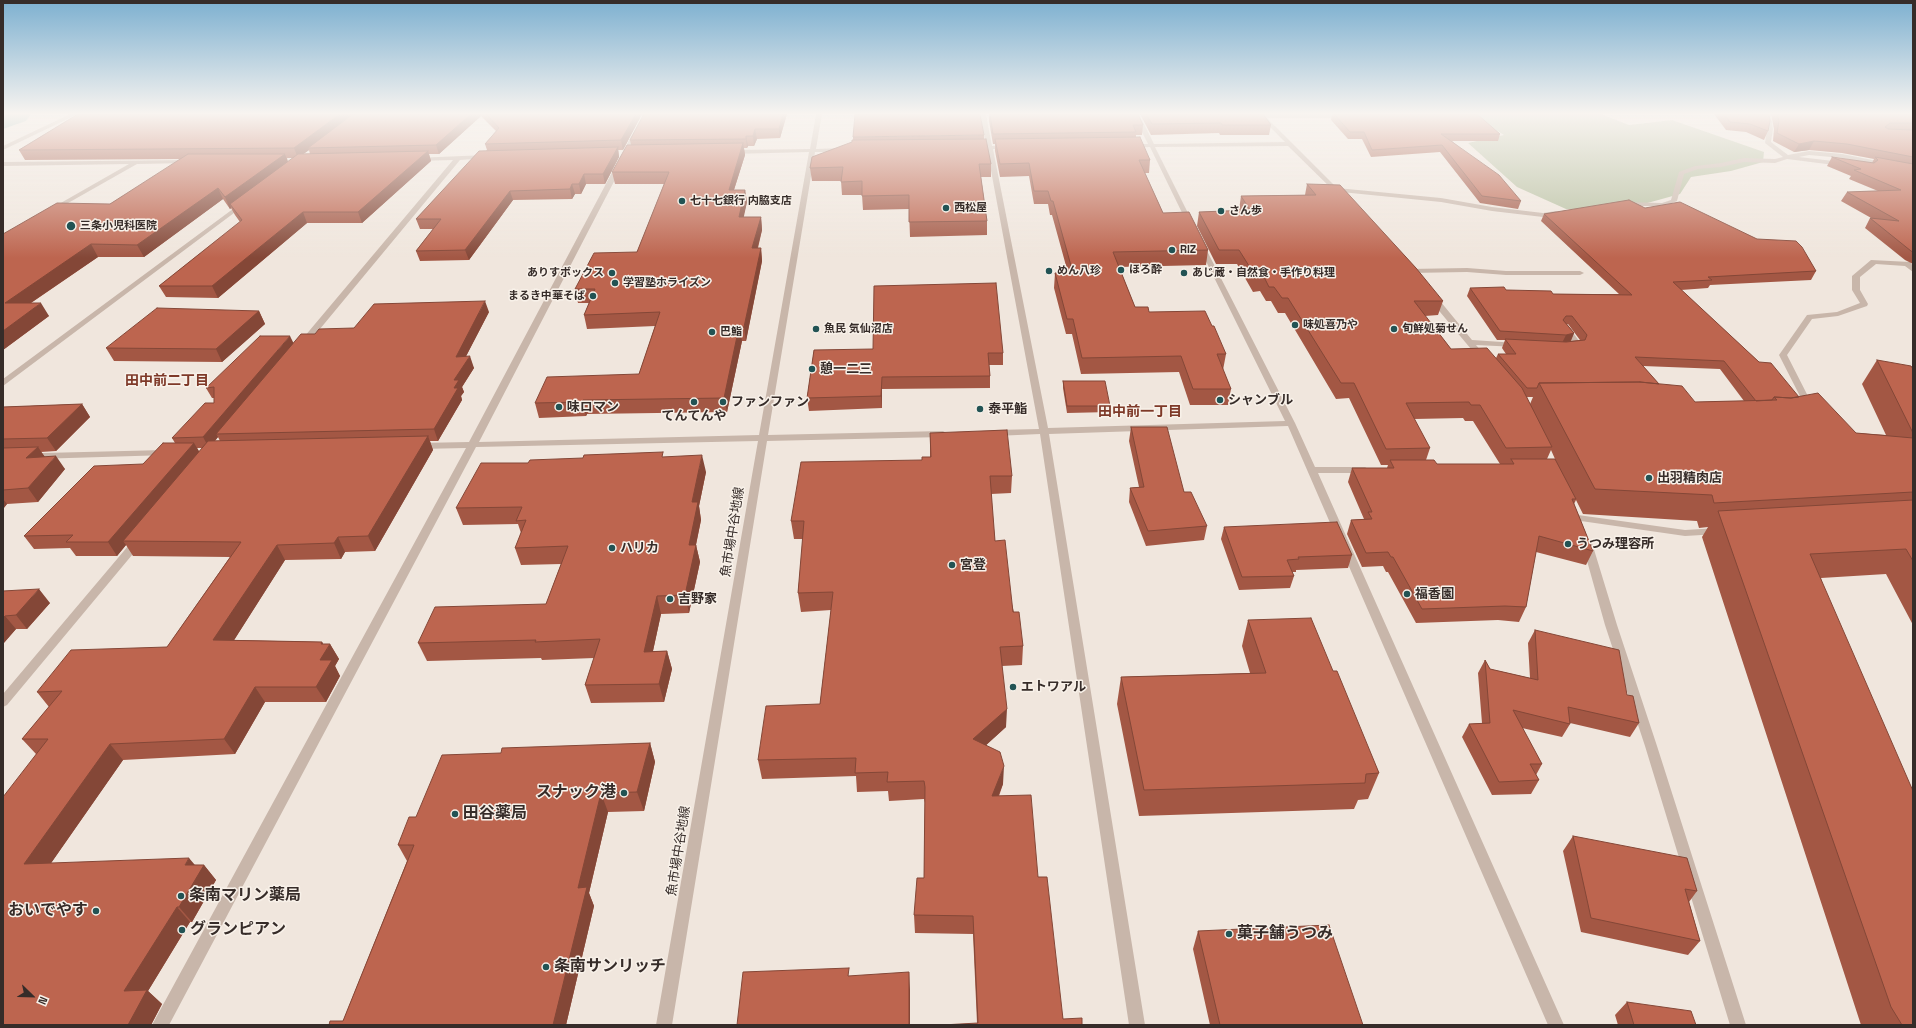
<!DOCTYPE html>
<html>
<head>
<meta charset="utf-8">
<style>
	body { margin:0 }
	#map { position:relative; width:1916px; height:1028px; overflow:hidden; background:#f0e6dd; font-family:"Space Grotesk",sans-serif }
	canvas { display:block }
	.frame { position:absolute; inset:0; border:4px solid #362c29; pointer-events:none }
	.north { position:absolute; left:12px; top:976px; width:40px; height:40px; -webkit-text-stroke:3px #f8f1e9; paint-order:stroke; rotate:113deg; font-size:11px; font-weight:700; line-height:16px; text-align:center; color:#362c29 }
	.north::after { content:''; display:block; margin:auto; width:14px; height:18px; background:#362c29; clip-path:polygon(50% 0,100% 100%,50% 72%,0 100%) }
</style>
</head>
<body>
<div id="map">
<canvas width="1916" height="1028"></canvas>
<div class="frame"></div>
<div class="north">N</div>
</div>
<script>
const c = document.querySelector('canvas').getContext('2d');
c.lineJoin = 'round';
function paint(path, color) {
  c.fillStyle = color;
  c.fill(path, 'evenodd');
}
function toPath(rows) {
  const path = new Path2D();
  for (const r of rows) {
    path.moveTo(r[0], r[1]);
    for (let i = 2; i < r.length; i += 2) path.lineTo(r[i], r[i + 1]);
  }
  return path;
}
function strokePath(path, color, width, dash) {
  c.strokeStyle = color;
  c.lineWidth = width;
  c.lineCap = dash ? 'butt' : 'round';
  c.setLineDash(dash || []);
  c.stroke(path);
}
function drawText(font, color, halo, rows, align = 'center') {
  c.font = font + ' "Space Grotesk","Noto Sans JP",sans-serif';
  c.lineWidth = 3;
  c.setLineDash([]);
  c.textBaseline = 'middle';
  c.strokeStyle = halo;
  c.fillStyle = color;
  for (const [text, x, y, turn = 0] of rows) {
    c.save();
    c.translate(x, y);
    c.rotate((+turn || 0) * Math.PI / 180);
    c.textAlign = isNaN(turn) ? turn : align;
    if (halo) c.strokeText(text, 0, 0);
    c.fillText(text, 0, 0);
    c.restore();
  }
}
const green = toPath([
	[1471,114,1601,114,1629,125,1672,120,1764,152,1763,162,1731,171,1691,177,1680,194,1622,210,1566,209,1517,187,1468,143,1504,135]
]);
const river = toPath([
	[3,114,31,114,26,121,3,129,3,114]
]);
const minor = toPath([
	[70,114,78,114,3,150,3,146,70,114],
	[643,114,649,114,479,442,759,435,809,152,732,154,729,152,732,150,810,149,816,114,822,114,816,149,842,148,845,150,842,152,815,152,768,435,943,431,948,434,943,437,767,441,672,1025,656,1025,758,441,476,447,169,1025,152,1025,466,448,419,449,414,446,419,443,469,442,643,114],
	[980,114,986,114,992,146,1008,145,1011,147,1008,149,993,149,1048,428,1285,421,1198,245,1201,243,1204,245,1295,423,1315,467,1365,467,1370,470,1365,473,1318,473,1564,1025,1548,1025,1288,426,1049,434,1145,1025,1129,1025,1040,434,995,436,990,433,995,430,1039,429,987,149,974,150,971,148,974,146,986,146,980,114],
	[1133,114,1139,114,1154,144,1285,142,1257,114,1343,114,1333,118,1267,118,1337,188,1441,198,1492,207,1543,213,1556,211,1559,213,1543,217,1492,211,1441,202,1341,192,1342,194,1339,196,1288,146,1155,147,1193,223,1190,225,1187,223,1150,147,1130,148,1127,146,1130,144,1148,144,1133,114],
	[1765,114,1771,114,1773,129,1771,142,1788,155,1809,151,1842,154,1913,168,1913,172,1842,158,1809,155,1799,157,1842,162,1845,164,1842,166,1787,159,1775,163,1744,162,1721,167,1698,169,1684,174,1677,201,1665,206,1625,206,1622,204,1625,202,1662,203,1671,200,1679,172,1695,166,1721,163,1744,158,1775,159,1783,157,1765,143,1767,129,1765,114],
	[486,155,488,156,488,158,460,160,305,347,299,347,299,343,453,160,416,161,414,160,414,158,486,155],
	[188,160,191,162,190,163,137,164,54,211,52,210,52,208,129,164,3,166,3,162,188,160],
	[241,203,246,204,3,386,3,379,241,203],
	[1871,260,1910,262,1913,266,1913,272,1905,266,1876,264,1860,277,1860,290,1868,304,1867,306,1838,316,1812,319,1787,355,1814,408,1810,411,1807,410,1779,355,1807,315,1837,312,1860,303,1852,290,1852,276,1871,260],
	[1467,268,1506,271,1580,271,1584,273,1580,275,1506,275,1467,272,1409,273,1405,271,1409,269,1467,268],
	[1430,296,1436,296,1472,340,1517,343,1521,345,1517,347,1476,345,1488,359,1484,361,1481,361,1430,300,1430,296],
	[1562,326,1568,326,1582,345,1581,347,1566,348,1566,344,1572,343,1561,328,1562,326],
	[165,450,168,451,170,453,168,455,3,460,3,454,165,450],
	[1578,515,1685,530,1718,528,1723,531,1718,534,1685,536,1574,520,1573,518,1574,516,1578,515],
	[138,538,143,541,142,543,7,705,3,707,3,694,134,539,138,538],
	[1587,540,1592,543,1617,625,1657,746,1746,1025,1730,1025,1645,746,1605,625,1582,543,1587,540]
]);
const wall = toPath([
	[78,114,642,114,623,150,618,150,619,157,605,184,586,184,581,194,575,194,572,199,513,200,469,260,420,261,416,251,433,229,420,229,416,219,487,150,485,144,496,131,481,116,439,154,429,154,431,161,362,223,307,223,218,298,166,297,159,286,240,222,235,215,231,208,230,209,223,199,144,257,98,257,31,303,49,316,3,350,3,234,110,204,182,159,25,160,19,150],
	[309,150,310,154,303,154],
	[287,158,294,158,288,162],
	[787,114,780,138,757,139,754,146,748,146,747,148,744,148,745,155,734,190,745,190,747,202,743,217,761,217,762,230,758,248,761,248,762,261,746,341,742,341,727,412,587,414,586,416,539,418,535,403,639,374,655,326,587,329,584,315,589,303,578,303,575,289,637,252,664,184,615,184,612,172,631,145,630,140],
	[989,114,1138,114,1143,125,1142,135,1136,135,1136,137,1150,160,1149,173,1145,173,1163,213,1208,250,1206,265,1119,267,1135,307,1149,312,1212,326,1226,354,1223,370,1231,389,1228,405,1190,405,1179,372,1081,374,1072,334,1066,334,1054,288,1055,273,1068,273,1052,215,1050,215,1048,204,1034,204,1029,176,1000,177,995,151,995,144,993,144,989,121],
	[1140,114,1263,114,1271,125,1269,135,1220,135,1219,133,1151,135],
	[1332,114,1477,114,1500,134,1498,141,1452,141,1521,201,1518,209,1480,203,1440,152,1371,157,1362,139,1348,139,1331,120],
	[1714,114,1769,114,1768,131,1764,140,1746,132,1726,130],
	[1771,114,1913,114,1913,264,1905,260,1865,228,1870,218,1873,219,1841,201,1847,192,1878,191,1849,179,1851,176,1827,166,1832,157,1872,163,1874,159,1842,153,1809,150,1794,152,1773,141,1774,129],
	[984,135,984,139,991,164,991,177,981,177,987,221,987,235,910,237,909,209,863,210,862,195,842,195,841,181,812,181,810,168,852,142,853,140,853,137],
	[1307,184,1443,301,1438,315,1425,316,1451,349,1496,358,1498,354,1506,354,1502,348,1505,340,1497,340,1467,296,1470,288,1506,290,1553,294,1619,294,1541,221,1544,214,1645,208,1816,271,1811,280,1710,285,1708,288,1681,290,1759,362,1799,397,1856,433,1886,435,1862,384,1877,360,1913,369,1913,625,1886,574,1821,578,1913,1025,1861,1025,1702,537,1708,527,1699,528,1697,521,1583,514,1576,500,1574,504,1593,551,1586,565,1536,552,1526,607,1519,622,1498,620,1416,623,1388,572,1386,572,1383,566,1362,567,1347,534,1351,520,1364,519,1348,482,1352,468,1387,468,1388,465,1381,465,1349,398,1336,399,1285,313,1278,313,1271,301,1266,301,1260,291,1253,292,1237,264,1216,264,1197,226,1199,212,1240,211,1239,210,1241,196,1305,195],
	[1567,324,1568,324,1580,340,1571,341,1574,333],
	[1643,366,1720,369,1744,401,1695,402,1659,384],
	[1527,397,1533,397,1530,404],
	[1463,418,1465,421,1473,421,1500,464,1437,464,1426,460,1430,448,1414,419],
	[1551,450,1555,459,1547,459],
	[259,311,265,324,222,362,114,361,106,348],
	[489,312,466,356,474,368,462,387,464,392,461,396,462,400,438,441,430,441,433,450,375,551,345,552,341,559,285,560,234,640,322,642,323,644,330,644,339,659,335,666,340,676,326,702,265,702,235,754,123,760,51,863,204,865,216,880,192,922,190,922,148,991,162,1004,151,1025,3,1025,36,754,22,739,49,707,37,692,167,647,230,557,133,556,126,545,117,556,76,556,70,548,34,549,24,536,143,464,175,443,172,438,214,403,214,398,212,398,206,388,294,343,315,334,354,328],
	[218,437,220,441,215,441],
	[197,448,203,448,199,452],
	[814,350,1003,353,1003,365,989,365,990,376,990,388,882,389,882,408,809,411,807,398],
	[1063,381,1110,406,1110,412,1067,413,1063,388],
	[82,404,90,417,56,451,41,452,45,457,65,469,38,502,7,504,3,509,3,407],
	[1131,427,1184,492,1207,526,1204,540,1146,546,1129,502,1130,488,1139,487,1129,441],
	[930,433,1012,476,1011,493,991,494,995,541,1023,646,1022,665,1002,666,1006,727,986,745,1003,784,999,796,1038,877,1063,1019,977,1023,973,934,915,933,914,915,924,878,925,803,924,799,889,801,888,791,857,792,856,776,762,779,758,760,820,704,831,610,801,612,798,593,803,539,794,539,791,521,930,457],
	[664,457,706,472,699,506,701,520,696,545,700,562,689,613,661,614,653,651,667,651,672,669,664,702,591,703,585,685,594,658,542,660,541,658,427,661,418,643,546,604,561,564,521,565,515,548,521,533,518,524,463,525,456,508,528,463],
	[1224,527,1352,555,1348,568,1296,570,1296,572,1292,572,1294,576,1290,588,1239,590,1221,539],
	[3,591,50,603,27,629,16,629,3,644],
	[1248,620,1333,671,1379,773,1368,799,1358,800,1354,809,1139,816,1117,704,1121,677,1250,673,1242,646],
	[1535,630,1627,695,1639,723,1630,737,1570,723,1570,724,1562,737,1522,728,1542,764,1536,775,1539,780,1531,794,1492,795,1462,737,1469,724,1482,723,1478,673,1485,660,1490,669,1530,678,1528,643],
	[650,743,655,762,644,811,608,812,589,893,594,906,566,1025,329,1025,343,1021,407,861,398,845,416,817,501,753],
	[1573,836,1697,891,1689,902,1700,941,1688,955,1581,932,1563,851],
	[1198,931,1363,1025,1210,1025,1193,949],
	[1627,1002,1696,1025,1618,1025,1615,1015]
]);
const shadedWall = toPath([
	[340,114,354,114,308,148,309,150,298,158,294,148],
	[471,114,481,114,481,116,439,154,436,145],
	[636,114,642,114,623,150,621,140],
	[783,114,787,114,780,138,779,129],
	[755,129,757,139,754,146,753,136],
	[746,136,748,146,747,148,746,139],
	[1814,141,1809,150,1794,152,1799,144],
	[743,143,745,155,730,202,729,190],
	[618,147,619,157,605,184,603,174],
	[428,151,431,161,362,223,358,212],
	[285,154,289,165,230,204,231,208,230,209,225,197],
	[584,174,586,184,581,194,579,184],
	[572,184,575,194,572,199,570,189],
	[218,188,223,199,144,257,137,245],
	[745,190,747,202,741,230,739,217],
	[510,191,513,200,469,260,465,250],
	[303,212,307,223,218,298,212,286],
	[761,217,762,230,754,261,752,248],
	[91,244,98,257,13,315,5,303],
	[761,248,762,261,746,341,744,327],
	[485,301,489,312,460,368,456,357],
	[41,303,49,316,3,350,3,331],
	[259,311,265,324,222,362,216,349],
	[739,327,742,341,727,412,724,398],
	[1574,333,1570,342,1562,343,1566,335],
	[290,336,295,346,216,434,218,437,209,448,203,437],
	[470,356,474,368,462,387,464,392,461,396,462,400,438,441,434,429,454,388,454,380],
	[882,377,882,408,881,396],
	[583,400,587,414,586,416,582,402],
	[82,404,90,417,56,451,47,438],
	[428,436,433,450,375,551,368,536],
	[194,443,202,456,123,541,126,545,117,556,108,542],
	[38,447,47,460,26,458],
	[702,455,706,472,699,506,701,520,695,549,696,545,700,562,689,613,685,595,692,502],
	[56,456,65,469,38,502,28,488],
	[3,499,7,504,3,509],
	[338,537,345,552,341,559,334,543],
	[277,545,285,560,224,656,213,640],
	[39,589,50,603,27,629,16,615],
	[657,596,661,614,649,669,644,652],
	[5,616,16,629,3,644,3,618],
	[322,642,327,650,330,644,339,659,335,666,340,676,326,702,316,687,320,660,321,644],
	[667,651,672,669,664,702,659,684],
	[255,687,265,702,235,754,224,739],
	[1007,709,1006,727,972,758,973,739],
	[650,743,655,762,644,811,637,792],
	[110,744,123,760,40,879,24,864],
	[1004,766,1003,784,991,814,992,796],
	[601,793,608,812,589,893,594,906,566,1025,553,1025,578,888],
	[189,858,200,871,204,865,216,880,192,922,179,907,185,865],
	[177,907,190,922,148,991,162,1004,151,1025,128,1025,124,991],
	[909,972,910,990,910,1025,909,1025]
]);
const building = toPath([
	[78,114,340,114,294,148,19,150,78,114],
	[353,114,471,114,436,145,308,148,353,114],
	[486,114,636,114,621,140,485,144,499,128,486,114],
	[644,114,783,114,779,129,755,129,753,136,746,136,746,139,630,140,644,114],
	[855,114,980,114,984,135,853,137,855,114],
	[990,114,1138,114,1143,125,1133,125,1136,132,993,134,990,114],
	[1146,114,1263,114,1271,125,1222,125,1221,123,1152,124,1146,114],
	[1334,114,1477,114,1500,134,1441,134,1499,175,1521,201,1482,196,1442,145,1372,150,1364,132,1350,132,1334,114],
	[1724,114,1769,114,1770,121,1768,131,1750,124,1730,122,1724,114],
	[1777,114,1913,114,1913,123,1890,123,1885,127,1888,129,1913,130,1913,157,1847,144,1814,141,1799,144,1777,133,1779,121,1777,114],
	[1140,137,1150,160,1139,160,1163,213,1189,212,1208,250,1113,252,1135,307,1148,307,1149,312,1205,311,1212,326,1214,326,1226,354,1217,354,1231,389,1193,389,1181,356,1082,358,1073,319,1067,319,1055,273,1073,273,1053,201,1051,201,1048,191,1034,191,1029,163,1000,164,995,139,1140,137],
	[986,139,991,164,979,164,987,221,909,222,909,195,862,196,862,181,841,182,843,167,810,168,812,157,852,142,852,140,986,139],
	[743,143,729,190,745,190,739,217,761,217,752,248,761,248,744,327,739,327,724,398,583,400,582,402,535,403,547,377,639,374,660,312,584,315,595,289,575,289,594,253,637,252,669,172,612,172,627,145,743,143],
	[618,147,603,174,584,174,579,184,572,184,570,189,510,191,465,250,416,251,441,219,416,219,479,151,618,147],
	[428,151,358,212,303,212,212,286,159,286,242,220,230,204,298,154,428,151],
	[188,154,285,154,225,197,218,188,137,245,91,244,5,303,41,303,3,331,3,234,57,203,110,204,188,154],
	[1832,157,1874,163,1878,160,1875,157,1913,164,1913,252,1911,251,1870,218,1899,221,1847,192,1901,190,1854,170,1861,169,1832,157],
	[1307,184,1340,185,1416,268,1443,301,1414,301,1451,349,1487,348,1522,388,1552,447,1506,448,1480,405,1471,405,1469,402,1406,403,1430,448,1386,449,1354,383,1341,383,1288,298,1282,298,1274,287,1269,287,1264,277,1256,277,1239,250,1219,250,1199,212,1250,210,1241,196,1316,195,1307,184],
	[1629,200,1645,208,1680,202,1757,239,1796,241,1802,247,1816,271,1708,277,1712,280,1673,282,1759,362,1771,363,1799,397,1791,398,1774,397,1772,400,1756,401,1724,361,1635,357,1659,384,1640,382,1539,383,1537,388,1527,388,1498,354,1516,354,1505,339,1566,342,1585,340,1587,335,1572,316,1566,316,1563,320,1574,333,1566,335,1500,331,1470,288,1504,287,1506,290,1551,291,1553,294,1632,295,1544,214,1629,200],
	[996,283,1003,353,988,353,990,376,882,377,881,396,807,398,814,350,873,349,874,286,996,283],
	[485,301,456,357,470,356,454,380,459,380,454,388,458,388,434,429,216,434,301,334,315,334,319,329,354,328,374,304,485,301],
	[157,308,259,311,216,349,106,348,157,308],
	[260,336,290,336,203,437,172,438,205,403,214,403,214,387,206,388,260,336],
	[1877,360,1911,366,1913,369,1913,433,1877,360],
	[1063,381,1105,381,1110,406,1067,406,1063,381],
	[1640,382,1682,386,1695,402,1777,400,1774,397,1791,398,1818,393,1856,433,1913,438,1913,492,1714,503,1712,495,1595,489,1539,383,1640,382],
	[82,404,47,438,3,439,3,407,82,404],
	[1131,427,1167,427,1184,492,1191,492,1207,526,1148,531,1130,488,1144,487,1131,427],
	[1007,430,1012,476,990,476,995,541,1005,540,1013,612,1019,612,1023,646,1000,647,1007,709,973,739,1000,752,1004,766,992,796,1031,795,1038,877,1047,877,1063,1019,1082,1018,1082,1025,942,1025,978,1023,973,916,914,915,917,878,924,878,925,787,924,781,887,782,888,772,855,773,856,758,758,760,766,706,820,704,833,592,798,593,804,521,791,521,801,462,922,460,922,457,931,457,930,433,1007,430],
	[428,436,368,536,338,537,334,543,277,545,213,640,322,642,321,644,330,644,320,660,332,660,316,687,255,687,224,739,110,744,24,864,189,858,185,865,204,865,179,907,177,907,124,991,147,990,128,1025,3,1025,3,797,48,739,22,739,62,691,37,692,71,650,167,647,241,542,123,541,208,441,428,436],
	[163,443,194,443,108,542,66,542,73,535,24,536,94,466,143,464,163,443],
	[38,447,26,458,56,456,28,488,3,490,3,448,38,447],
	[663,452,662,457,702,455,692,502,698,502,689,545,696,545,685,595,657,596,644,652,667,651,659,684,585,685,600,639,535,642,536,640,418,643,435,607,546,604,568,546,515,548,526,520,516,521,522,507,456,508,481,463,528,463,530,460,583,458,584,455,663,452],
	[1511,459,1555,459,1576,499,1572,499,1593,551,1539,536,1526,607,1505,606,1422,609,1393,557,1391,557,1388,552,1366,553,1351,520,1372,519,1368,512,1372,512,1352,468,1394,468,1390,460,1434,460,1437,464,1514,464,1511,459],
	[1913,500,1913,561,1906,549,1810,554,1913,791,1913,1025,1902,1025,1891,1007,1718,511,1913,500],
	[1337,522,1352,555,1298,557,1299,559,1287,560,1294,576,1242,577,1224,527,1337,522],
	[39,589,16,615,5,616,3,618,3,591,39,589],
	[1311,618,1333,671,1337,671,1379,773,1366,774,1365,783,1144,790,1121,677,1266,673,1248,620,1311,618],
	[1535,630,1619,650,1627,695,1633,696,1639,723,1568,707,1570,724,1513,710,1542,764,1530,764,1539,780,1499,782,1469,724,1490,723,1485,660,1490,669,1538,680,1535,630],
	[650,743,637,792,601,793,578,888,587,887,553,1025,329,1025,330,1021,343,1021,414,845,398,845,409,817,416,817,442,755,501,753,502,748,650,743],
	[1573,836,1687,858,1697,891,1685,889,1700,941,1591,918,1573,836],
	[1329,925,1363,1025,1220,1025,1198,931,1329,925],
	[849,968,848,976,909,972,909,1025,737,1025,743,972,849,968],
	[1627,1002,1691,1011,1696,1025,1634,1025,1627,1002]
]);
const markers = [
	[682,201,4,"#225354"],
	[946,208,4,"#225354"],
	[1221,211,4,"#225354"],
	[71,226,5,"#225354"],
	[1172,250,4,"#225354"],
	[1121,270,4,"#225354"],
	[1049,271,4,"#225354"],
	[612,273,4,"#225354"],
	[1184,273,4,"#225354"],
	[615,283,4,"#225354"],
	[593,296,4,"#225354"],
	[1295,325,4,"#225354"],
	[816,329,4,"#225354"],
	[1394,329,4,"#225354"],
	[712,332,4,"#225354"],
	[812,369,4,"#225354"],
	[1220,400,4,"#225354"],
	[694,402,4,"#225354"],
	[723,402,4,"#225354"],
	[559,407,4,"#225354"],
	[980,409,4,"#225354"],
	[1649,478,4,"#225354"],
	[1568,544,4,"#225354"],
	[612,548,4,"#225354"],
	[952,565,4,"#225354"],
	[1407,594,4,"#225354"],
	[670,599,4,"#225354"],
	[1013,687,4,"#225354"],
	[624,793,4,"#225354"],
	[455,814,4,"#225354"],
	[181,896,4,"#225354"],
	[96,911,4,"#225354"],
	[182,930,4,"#225354"],
	[1229,934,4,"#225354"],
	[546,967,4,"#225354"]
];
const farPoinames = [
	["七十七銀行 内脇支店",690,201],
	["西松屋",954,208],
	["さん歩",1229,211],
	["三条小児科医院",80,226],
	["RIZ",1180,250],
	["ほろ酔",1129,270],
	["めん八珍",1057,271],
	["ありすボックス",604,273,"right"],
	["あじ蔵・自然食・手作り料理",1192,273],
	["学習塾ホライズン",623,283],
	["まるき中華そば",585,296,"right"],
	["味処喜乃や",1303,325],
	["魚民 気仙沼店",824,329],
	["旬鮮処菊せん",1402,329],
	["巴鮨",720,332]
];
const poiNames = [
	["憩一二三",820,369],
	["シャンブル",1228,400],
	["ファンファン",731,402],
	["味ロマン",567,407],
	["泰平鮨",988,409],
	["てんてんや",694,416,"center"],
	["出羽精肉店",1657,478],
	["うつみ理容所",1576,544],
	["ハリカ",620,548],
	["宮登",960,565],
	["福香園",1415,594],
	["吉野家",678,599],
	["エトワアル",1021,687]
];
const streetNames = [
	["魚市場中谷地線",733,532,-81],
	["魚市場中谷地線",679,851,-81]
];
const neighbourhoodNames = [
	["田中前二丁目",167,381],
	["田中前一丁目",1140,412]
];
const nearPoinames = [
	["スナック港",616,793,"right"],
	["田谷薬局",463,814],
	["条南マリン薬局",189,896],
	["おいでやす",88,911,"right"],
	["グランピアン",190,930],
	["菓子舗うつみ",1237,934],
	["条南サンリッチ",554,967]
];
paint(green, '#b5be9e');
paint(river, '#7eabab');
paint(minor, '#c8b6aa');
paint(wall, '#a35744');
paint(shadedWall, '#844737');
paint(building, '#bd654f');
strokePath(building, '#844737', 1);
const sky = c.createLinearGradient(0, 0, 0, 258);
sky.addColorStop(0, '#7db0d0');
sky.addColorStop(0.44, '#f8f4f0');
sky.addColorStop(1, '#f8f4f000');
c.fillStyle = sky;
c.fillRect(0, 0, 1916, 258);
for (const [x, y, r, color] of markers) {
  const dot = new Path2D();
  dot.arc(x, y, r, 0, 2 * Math.PI);
  c.fillStyle = color;
  c.fill(dot);
  strokePath(dot, '#f8f1e9', 1.5);
}
drawText('bold 11px', '#362c29', '#f8f1e9', farPoinames, 'left');
drawText('bold 13px', '#362c29', '#f8f1e9', poiNames, 'left');
drawText('13px', '#362c29', '#f8f1e9', streetNames);
drawText('bold 14px', '#7e3928', '#f8f1e9', neighbourhoodNames);
drawText('bold 16px', '#362c29', '#f8f1e9', nearPoinames, 'left');
</script>
</body>
</html>
